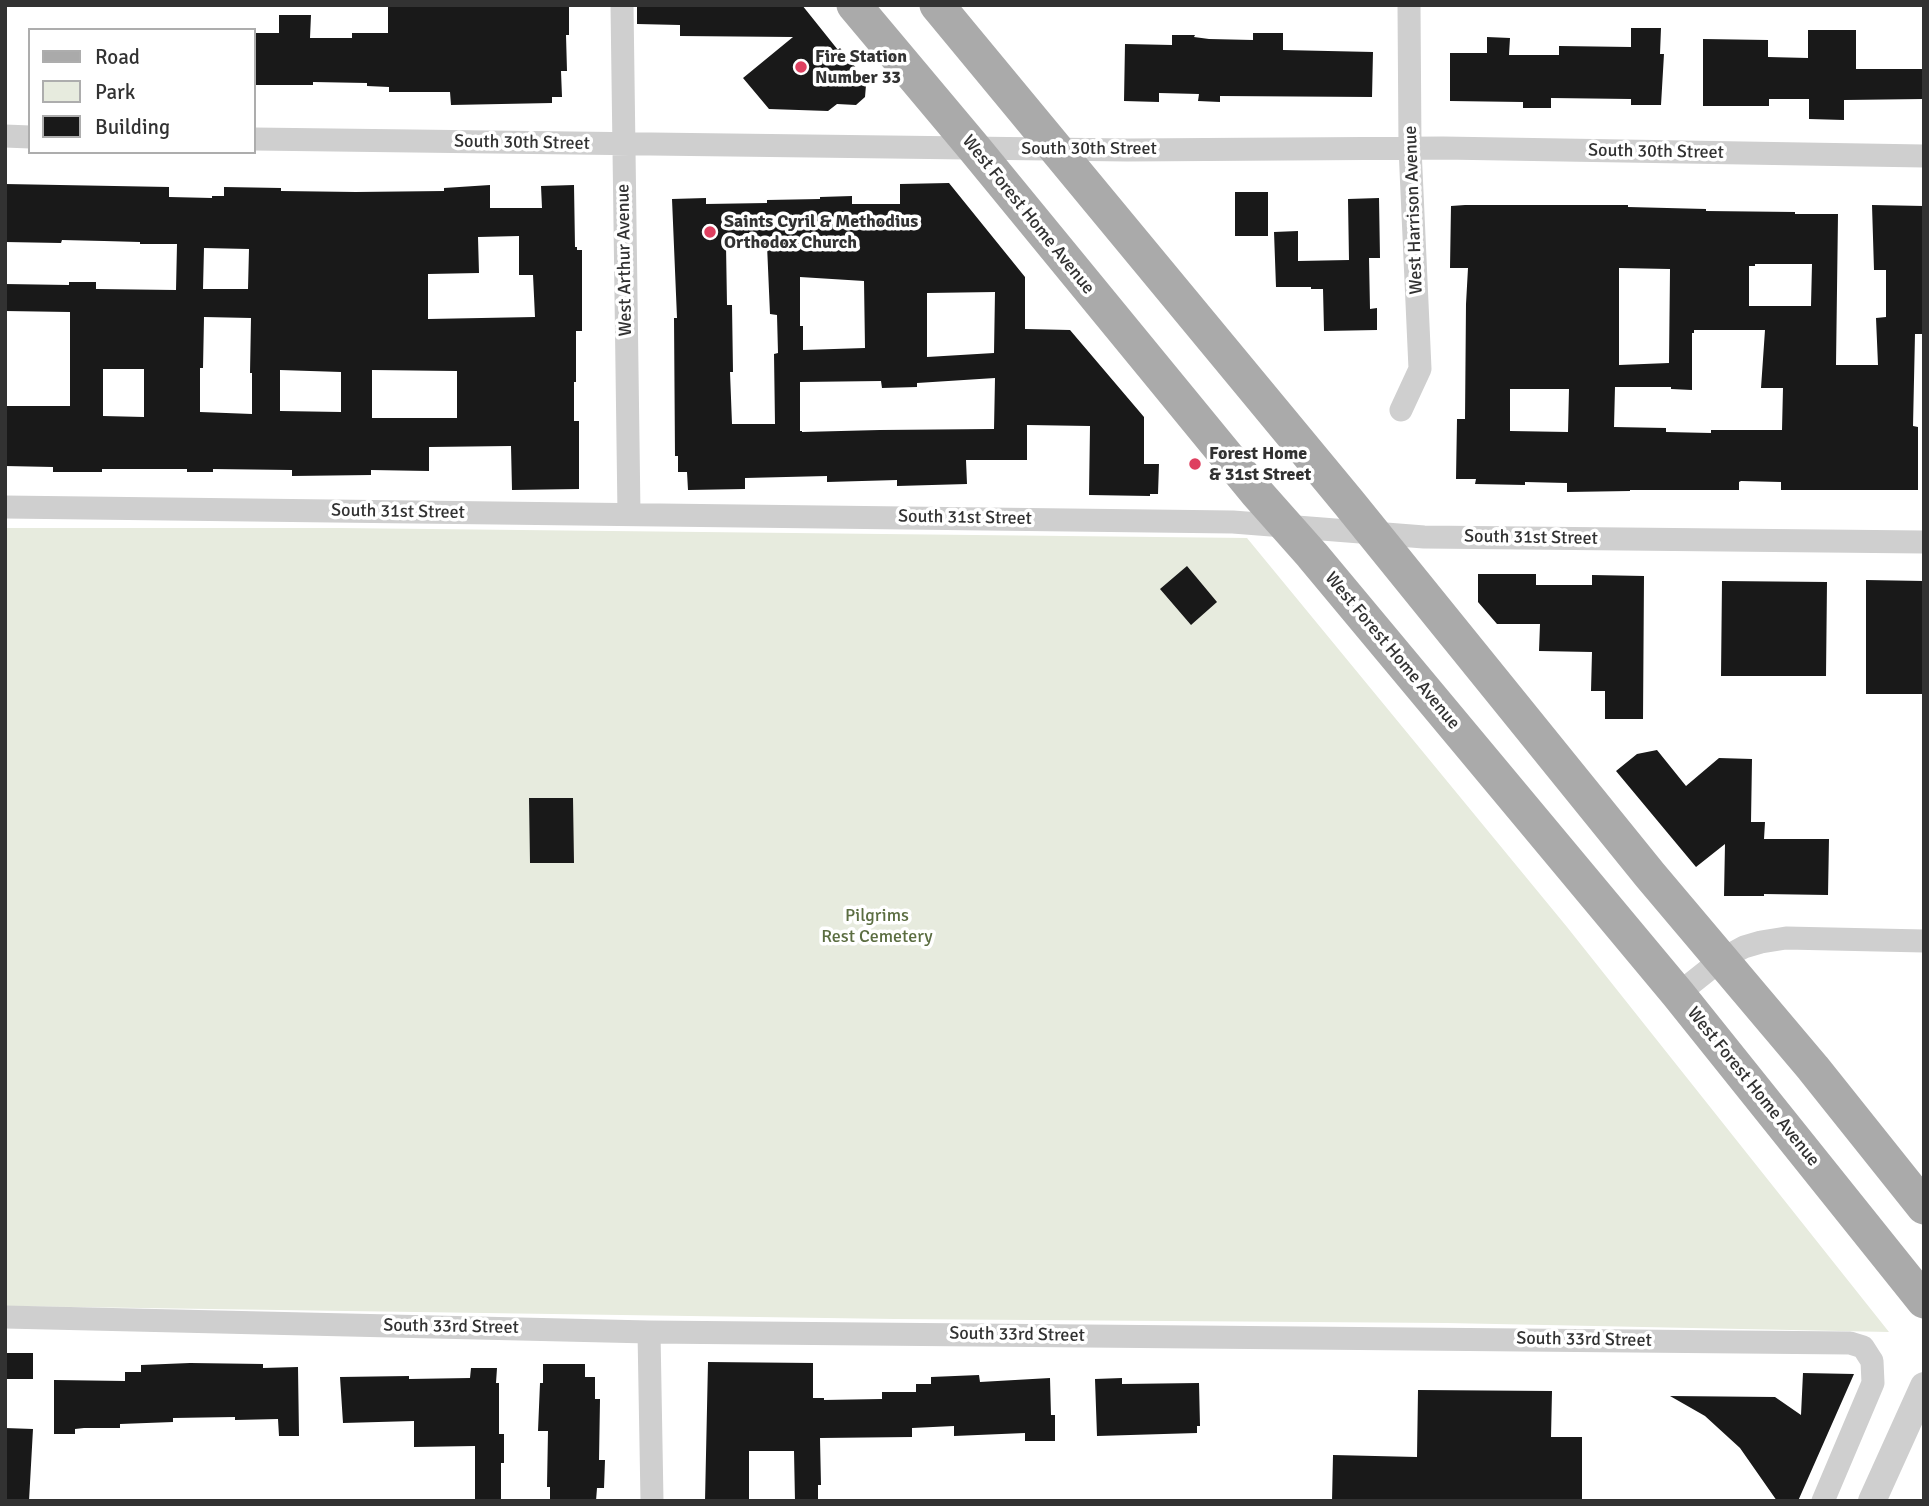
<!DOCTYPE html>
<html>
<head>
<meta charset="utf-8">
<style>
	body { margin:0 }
	#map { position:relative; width:1929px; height:1506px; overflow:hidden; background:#fff; font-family:Signika,sans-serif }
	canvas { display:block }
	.frame { position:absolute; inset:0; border:7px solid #323232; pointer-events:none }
	.legend { position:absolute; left:28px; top:28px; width:228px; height:126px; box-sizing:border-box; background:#fff; border:2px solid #adadad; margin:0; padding:9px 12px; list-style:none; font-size:21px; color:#323232 }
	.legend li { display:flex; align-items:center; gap:14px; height:35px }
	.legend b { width:35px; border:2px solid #adadad }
</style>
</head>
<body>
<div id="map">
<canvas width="1929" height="1506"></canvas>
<div class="frame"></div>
<ul class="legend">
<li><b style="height:9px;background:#aaa"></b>Road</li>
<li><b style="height:19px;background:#e7ebde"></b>Park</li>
<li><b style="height:19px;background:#191919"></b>Building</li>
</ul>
</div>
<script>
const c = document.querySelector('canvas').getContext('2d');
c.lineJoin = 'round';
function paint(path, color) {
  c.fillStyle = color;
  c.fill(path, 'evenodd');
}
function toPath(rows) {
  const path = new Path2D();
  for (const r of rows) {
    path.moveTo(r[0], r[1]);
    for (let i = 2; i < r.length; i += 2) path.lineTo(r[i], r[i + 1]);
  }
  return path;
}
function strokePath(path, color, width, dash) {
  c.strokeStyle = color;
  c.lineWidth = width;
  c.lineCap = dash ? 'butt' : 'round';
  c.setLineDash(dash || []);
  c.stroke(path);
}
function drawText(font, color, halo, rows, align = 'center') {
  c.font = font + ' Signika,sans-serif';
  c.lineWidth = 7;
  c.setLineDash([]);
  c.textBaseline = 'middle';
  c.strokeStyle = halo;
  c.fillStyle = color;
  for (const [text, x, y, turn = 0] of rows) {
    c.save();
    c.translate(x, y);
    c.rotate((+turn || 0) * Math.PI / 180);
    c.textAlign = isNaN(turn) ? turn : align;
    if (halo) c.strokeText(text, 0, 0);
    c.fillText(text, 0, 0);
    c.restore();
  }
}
const green = toPath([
	[5,528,339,528,1247,538,1567,927,1889,1332,1447,1323,895,1319,5,1306]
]);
const building = toPath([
	[388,5,420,5,420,7,569,5,569,35,566,35,567,71,561,71,562,97,552,97,552,103,451,105,450,92,389,92,389,87,367,86,367,83,313,82,313,85,254,85,254,33,279,33,279,15,311,15,310,38,352,38,352,33,388,33],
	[637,5,802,5,838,50,840,48,857,69,854,71,866,85,865,97,856,105,837,104,828,111,769,109,743,78,793,37,680,36,680,25,637,24],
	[1631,28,1661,28,1660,54,1664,54,1661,105,1631,105,1631,99,1551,98,1551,108,1523,108,1523,102,1450,101,1450,53,1487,53,1487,37,1510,38,1509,55,1559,55,1559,46,1631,47],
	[1808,30,1856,30,1856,69,1924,69,1924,99,1844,100,1844,120,1809,119,1809,99,1769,99,1769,106,1703,106,1703,39,1768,40,1768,57,1808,58],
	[1253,33,1283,33,1283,50,1373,52,1372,97,1220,96,1220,102,1198,101,1199,94,1159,93,1159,102,1124,101,1125,44,1172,45,1172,35,1195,35,1194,37,1209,39,1253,40],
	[949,183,1025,277,1025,329,1070,330,1144,417,1144,464,1159,464,1158,494,1150,494,1150,496,1089,495,1090,426,1027,425,1027,460,966,460,967,484,897,486,897,480,827,482,827,476,745,478,745,489,688,490,687,472,678,472,678,456,675,456,674,318,677,318,672,199,706,198,706,204,767,203,767,200,820,199,820,197,852,196,852,204,900,204,900,184],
	[726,245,767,245,770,314,777,315,778,353,774,354,775,424,732,424,730,372,733,372,732,305,727,305],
	[800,277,864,281,865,348,803,350,803,326,800,326],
	[995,292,994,353,927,357,927,293],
	[995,378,994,429,880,430,802,432,802,431,800,431,800,382,881,381,882,388,917,387,917,383],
	[5,184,169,187,169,197,212,198,212,196,224,196,224,187,281,188,281,191,356,192,444,191,444,188,490,185,490,208,542,208,541,186,574,185,575,247,577,247,577,250,582,250,582,331,576,331,576,382,574,382,574,421,579,421,579,489,512,490,511,446,429,447,429,471,371,470,371,475,292,476,292,470,213,469,213,472,187,472,187,469,102,469,102,472,53,472,53,467,5,466,5,406,70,406,70,312,5,311,5,284,69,285,69,282,96,282,96,289,176,290,177,244,140,244,140,242,104,241,62,240,61,243,5,242],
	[519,236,519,275,533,275,535,317,428,319,428,274,479,273,478,237],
	[204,248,249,249,248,289,203,289],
	[204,317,251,318,250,373,252,373,252,414,200,412,200,368,203,368],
	[103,369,144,369,144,417,103,416],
	[280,370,341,372,341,412,280,411],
	[372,370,457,371,457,418,372,418],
	[1235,192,1268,192,1268,236,1235,236],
	[1379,198,1380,258,1369,258,1370,309,1377,308,1377,330,1324,331,1323,289,1311,289,1311,287,1276,287,1274,232,1298,231,1298,261,1349,260,1348,199],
	[1465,205,1628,205,1628,207,1706,209,1706,211,1795,212,1795,214,1838,214,1836,365,1878,365,1876,318,1886,317,1886,270,1874,270,1872,205,1924,206,1924,334,1915,334,1913,426,1918,427,1918,490,1781,490,1781,482,1741,481,1739,482,1739,490,1630,490,1630,491,1567,492,1567,483,1525,482,1525,485,1475,484,1476,479,1456,479,1457,419,1465,419,1466,304,1468,268,1450,268,1451,206],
	[1755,264,1812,264,1811,306,1749,306,1749,266,1755,266],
	[1619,268,1670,269,1669,363,1619,365],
	[1694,330,1765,330,1761,388,1783,388,1782,430,1711,430,1711,433,1666,432,1666,428,1614,427,1615,387,1671,387,1671,389,1692,390,1692,333,1694,333],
	[1510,389,1569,389,1568,432,1510,431],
	[1187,566,1217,602,1191,625,1160,589],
	[1478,574,1536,574,1536,585,1592,585,1592,575,1644,576,1643,719,1605,719,1605,691,1591,691,1592,652,1539,651,1540,624,1497,624,1478,602],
	[1866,580,1924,581,1924,694,1866,694],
	[1722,581,1827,582,1826,676,1721,676],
	[1657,750,1686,786,1719,758,1752,759,1751,822,1765,822,1764,839,1829,839,1828,895,1764,894,1764,896,1724,896,1725,844,1696,867,1616,771,1637,754],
	[529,798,573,798,574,863,530,863],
	[6,1353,33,1353,33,1379,6,1379],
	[708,1362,813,1363,813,1398,824,1398,824,1400,882,1399,882,1392,916,1392,916,1384,931,1384,931,1377,979,1375,980,1382,1050,1378,1051,1415,1055,1415,1055,1441,1025,1441,1025,1433,954,1436,954,1426,912,1428,912,1437,820,1438,821,1485,818,1485,818,1501,795,1501,794,1451,749,1451,749,1501,705,1501],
	[190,1363,263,1364,263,1368,298,1367,299,1436,279,1436,278,1419,235,1420,235,1417,173,1418,173,1422,120,1424,120,1428,84,1428,75,1429,75,1434,54,1434,54,1380,125,1381,125,1372,141,1372,141,1365],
	[543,1364,585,1364,585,1377,595,1377,595,1399,600,1399,599,1460,605,1460,604,1488,597,1488,596,1501,550,1501,550,1487,547,1487,548,1431,538,1431,540,1383,543,1383],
	[471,1368,497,1368,496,1383,499,1383,499,1434,504,1434,504,1463,501,1463,501,1501,475,1501,475,1446,414,1447,414,1421,343,1423,340,1377,409,1376,409,1379,470,1378],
	[1803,1373,1854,1374,1798,1501,1777,1501,1740,1448,1705,1416,1670,1396,1775,1397,1801,1415],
	[1122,1378,1122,1384,1199,1383,1200,1426,1197,1426,1197,1433,1097,1436,1095,1379],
	[1418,1390,1552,1391,1551,1437,1582,1437,1582,1501,1332,1501,1333,1455,1417,1457],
	[5,1428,33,1429,29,1501,5,1501]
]);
const minor = toPath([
	[622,5,629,514],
	[5,136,30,137],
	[254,139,1127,150,1443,148,1924,156],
	[1401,410,1420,369,1410,148,1409,5],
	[5,507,1233,522,1424,537,1924,542],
	[1678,994,1722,959,1744,947,1761,942,1786,938,1924,941],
	[5,1317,649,1332,1850,1343,1863,1347,1870,1358,1872,1361,1873,1383,1823,1501],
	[649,1332,652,1501]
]);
const tertiary = toPath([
	[1872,1501,1924,1386]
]);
const primary = toPath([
	[854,5,974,148,1257,493,1312,555,1678,994,1924,1301],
	[937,5,1349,503,1650,875,1813,1068,1924,1207]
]);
const markers = [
	[801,67,7,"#de3f5f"],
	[710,232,7,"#de3f5f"],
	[1195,464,7,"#de3f5f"]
];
const poiNames = [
	["Fire Station",815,57],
	["Number 33",815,78],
	["Saints Cyril & Methodius",724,222],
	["Orthodox Church",724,243],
	["Forest Home",1209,454],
	["& 31st Street",1209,475]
];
const streetNames = [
	["South 30th Street",522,143,1],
	["South 30th Street",1089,149],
	["South 30th Street",1656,152,1],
	["West Harrison Avenue",1414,210,-92],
	["West Forest Home Avenue",1028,215,51],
	["West Arthur Avenue",625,260,-91],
	["South 31st Street",398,512,1],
	["South 31st Street",965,518,1],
	["South 31st Street",1531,538,1],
	["West Forest Home Avenue",1392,651,50],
	["West Forest Home Avenue",1753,1087,51],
	["South 33rd Street",451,1327,1],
	["South 33rd Street",1017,1335,1],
	["South 33rd Street",1584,1340,1]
];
const parkNames = [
	["Pilgrims",877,916],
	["Rest Cemetery",877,937]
];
paint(green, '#e7ebde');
paint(building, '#191919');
strokePath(minor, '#cfcfcf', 23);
strokePath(tertiary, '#cfcfcf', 28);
strokePath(primary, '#aaa', 35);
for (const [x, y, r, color] of markers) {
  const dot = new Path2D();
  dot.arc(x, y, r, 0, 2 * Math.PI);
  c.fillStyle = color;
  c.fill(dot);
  strokePath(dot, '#fff', 2.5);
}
drawText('bold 18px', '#323232', '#fff', poiNames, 'left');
drawText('18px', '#323232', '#fff', streetNames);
drawText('18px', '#5b6d41', '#fff', parkNames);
</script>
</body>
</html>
